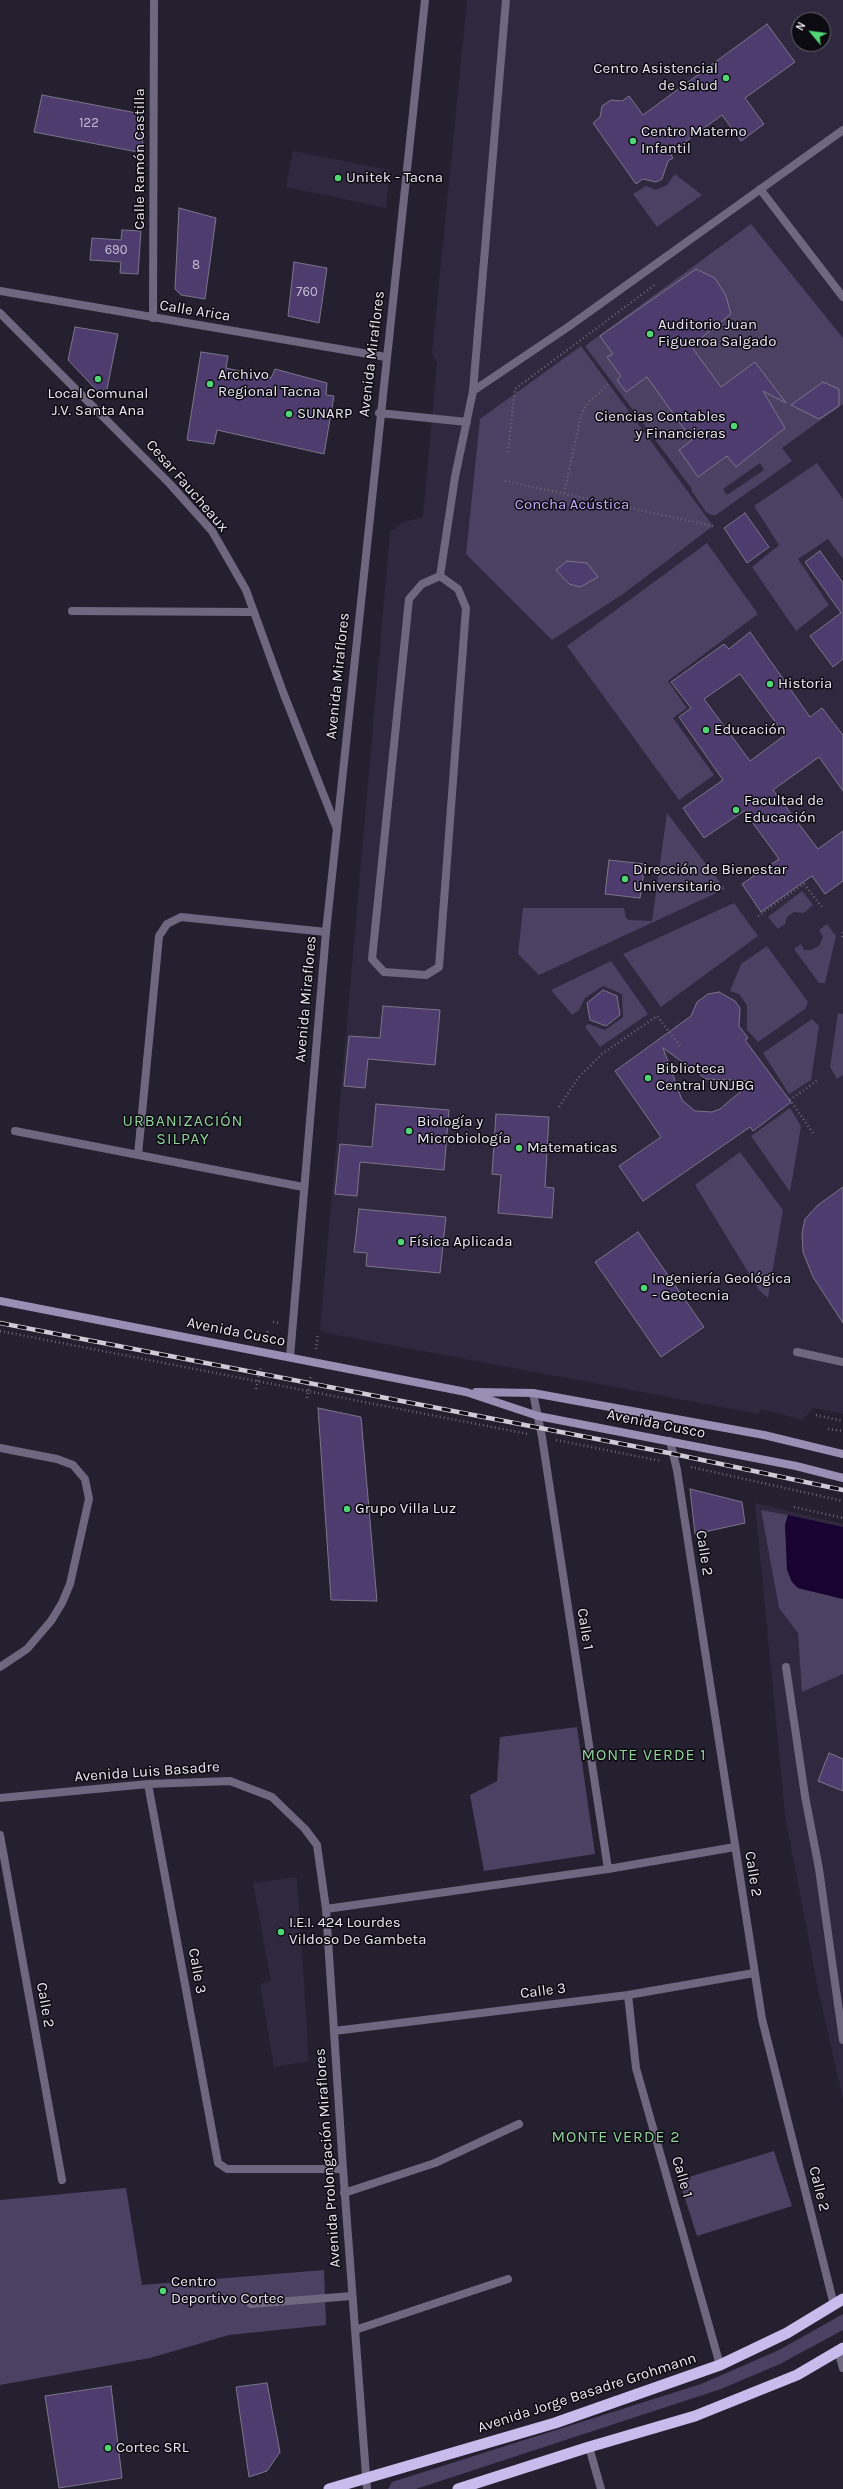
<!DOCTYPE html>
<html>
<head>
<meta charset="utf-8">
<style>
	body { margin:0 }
	#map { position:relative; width:843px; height:2489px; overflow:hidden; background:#252030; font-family:Karla,sans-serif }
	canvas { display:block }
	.north { position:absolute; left:791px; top:12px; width:40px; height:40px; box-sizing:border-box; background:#0d0b12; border:1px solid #65636c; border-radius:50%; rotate:299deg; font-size:11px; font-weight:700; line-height:16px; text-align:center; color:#eae7f2 }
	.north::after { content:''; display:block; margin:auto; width:14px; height:18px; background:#50d674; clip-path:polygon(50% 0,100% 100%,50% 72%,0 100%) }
</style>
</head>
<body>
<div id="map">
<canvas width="843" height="2489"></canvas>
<div class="north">N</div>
</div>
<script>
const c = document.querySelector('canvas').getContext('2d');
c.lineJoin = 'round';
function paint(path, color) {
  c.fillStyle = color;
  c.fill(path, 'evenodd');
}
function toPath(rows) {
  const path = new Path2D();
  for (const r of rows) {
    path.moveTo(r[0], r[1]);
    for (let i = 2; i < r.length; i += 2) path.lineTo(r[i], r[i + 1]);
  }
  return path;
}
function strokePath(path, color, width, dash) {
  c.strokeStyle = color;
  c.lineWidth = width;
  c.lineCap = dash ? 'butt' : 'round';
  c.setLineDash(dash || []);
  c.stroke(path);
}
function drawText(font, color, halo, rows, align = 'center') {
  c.font = font + ' Karla,sans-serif';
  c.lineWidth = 3;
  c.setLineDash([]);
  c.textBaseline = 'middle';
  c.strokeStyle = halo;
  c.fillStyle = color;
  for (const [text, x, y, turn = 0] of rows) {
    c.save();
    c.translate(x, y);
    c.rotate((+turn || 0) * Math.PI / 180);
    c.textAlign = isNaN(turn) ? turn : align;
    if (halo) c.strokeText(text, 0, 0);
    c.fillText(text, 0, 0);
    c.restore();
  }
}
const built = toPath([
	[467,0,843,0,843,1414,814,1408,802,1420,761,1409,759,1414,326,1333,320,1329,390,532,401,523,423,517,437,364,432,353],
	[799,20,823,20,823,44,799,44],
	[293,151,390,170,386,208,286,187],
	[755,1503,843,1524,843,2099,817,1985,785,1815],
	[297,1877,309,2061,274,2067,260,1984,271,1981,253,1883]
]);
const green = toPath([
	[675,174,702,195,657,227,633,194,646,186,656,190,667,185],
	[751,224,843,338,843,404,782,448,792,461,716,515,711,515,706,512,691,490,692,489,585,346],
	[760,463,764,470,727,495,723,489],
	[581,346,713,526,623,594,552,640,466,554,480,419],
	[817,463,843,499,843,559,828,539,798,559,829,605,796,631,752,567,779,545,754,506],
	[707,543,758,614,668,681,687,708,673,718,714,775,679,800,567,646],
	[667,813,725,889,539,975,518,954,523,908,624,908,626,918,629,920,652,921],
	[802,891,813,905,804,913,794,912,787,917,785,924,778,929,768,917],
	[734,903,758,936,661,1007,623,954],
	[827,924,836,936,825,983,819,983,794,949,801,944,804,950,811,950,819,946,823,937,819,930],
	[767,946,808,1002,805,1009,758,1042,747,1030,747,1005,739,994,730,991,741,964],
	[611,961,648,1014,600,1047,585,1027,588,1024,605,1030,623,1017,622,994,603,986,585,998,579,1010,572,1015,551,990],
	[838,1013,843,1014,843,1075,837,1079,830,1067],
	[812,1019,819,1026,811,1080,789,1094,763,1053],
	[790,1108,801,1126,790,1192,751,1136],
	[740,1152,783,1210,768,1298,759,1290,695,1185],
	[761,1510,788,1515,785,1525,792,1582,798,1588,843,1599,843,1674,802,1692,798,1633,779,1608],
	[577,1727,595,1854,484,1871,470,1795,497,1781,500,1737],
	[774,2151,792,2206,697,2236,679,2180],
	[126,2188,142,2285,324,2270,326,2325,229,2335,150,2358,0,2385,0,2200],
	[843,2314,843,2330,780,2364,721,2389,416,2489,388,2489,392,2482,701,2384,779,2350]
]);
const water = toPath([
	[788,1515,843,1527,843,1599,798,1588,792,1582,787,1570,785,1525]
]);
const building = toPath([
	[767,24,795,62,745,98,764,124,741,141,722,115,670,153,673,158,668,161,662,179,656,182,643,179,636,184,593,123,600,117,602,106,611,100,622,101,629,96,643,115,767,24],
	[42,95,142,114,143,153,34,132,42,95],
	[179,208,216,218,205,299,181,295,175,289,179,208],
	[122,230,141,231,138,274,120,273,121,262,90,260,92,238,121,240,122,230],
	[294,262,327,268,319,323,288,316,294,262],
	[696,269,715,278,726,296,731,314,691,346,721,387,755,362,786,403,763,391,785,428,736,467,727,456,698,477,679,450,692,440,647,377,626,392,617,380,621,376,607,357,613,354,600,336,696,269],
	[75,327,118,334,105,399,68,360,75,327],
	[201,352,228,356,226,368,271,378,275,369,327,383,326,395,334,396,324,454,217,430,214,444,187,440,201,352],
	[823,382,839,389,839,406,819,419,791,405,823,382],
	[745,513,769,547,747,563,724,528,745,513],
	[820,551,843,583,843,659,833,667,810,636,841,613,805,562,820,551],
	[567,561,587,563,598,577,580,587,569,584,556,570,567,561],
	[750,632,810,717,822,708,843,735,843,791,819,757,773,790,818,849,843,831,843,881,825,894,812,876,761,912,742,884,779,859,744,811,704,838,683,808,723,780,679,717,691,708,671,682,724,644,729,649,750,632],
	[740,674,785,735,750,761,704,699,740,674],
	[609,860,645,864,640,898,605,894,609,860],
	[603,990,617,996,620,1015,606,1026,590,1020,587,1003,603,990],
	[719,992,735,1001,740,1008,739,1026,748,1038,745,1040,791,1102,753,1131,750,1127,643,1201,619,1166,661,1137,615,1071,691,1016,697,1002,708,994,719,992],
	[663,1048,706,1079,753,1081,720,1109,712,1112,695,1111,682,1100,663,1048],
	[383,1006,440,1010,435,1065,368,1059,365,1088,344,1086,349,1036,380,1038,383,1006],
	[376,1104,449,1110,444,1170,360,1162,357,1196,335,1194,340,1144,372,1147,376,1104],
	[496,1114,549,1117,545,1187,554,1188,552,1218,498,1213,501,1175,492,1174,496,1114],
	[843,1187,843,1323,813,1277,803,1252,802,1233,805,1219,818,1205,843,1187],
	[359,1209,446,1217,440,1273,366,1266,367,1253,354,1252,359,1209],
	[638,1232,704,1327,661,1357,595,1262,638,1232],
	[318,1408,361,1417,377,1601,331,1600,318,1408],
	[690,1489,742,1502,745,1523,695,1534,690,1489],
	[829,1753,843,1759,843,1791,818,1781,829,1753],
	[267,2383,280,2452,267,2471,249,2477,236,2387,267,2383],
	[111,2386,122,2478,59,2488,45,2396,111,2386]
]);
const path = toPath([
	[508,452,515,389,656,284],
	[505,481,713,526],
	[564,493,582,412,590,401,609,384],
	[758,916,804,884,822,907],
	[842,937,843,931],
	[559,1107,578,1078,602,1054,657,1016,680,1046],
	[813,1133,790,1100,818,1080],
	[273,1322,280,1323],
	[0,1331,528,1434],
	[266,1340,268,1329],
	[316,1349,318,1333],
	[256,1389,261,1366],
	[307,1398,311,1375],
	[816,1415,843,1421],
	[828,1429,843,1431],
	[556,1440,661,1461],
	[691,1467,843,1501],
	[794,1507,843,1518]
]);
const service = toPath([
	[760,189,843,297],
	[473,391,568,327,843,130],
	[379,413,467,422],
	[440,576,458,589,466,608,439,967,426,975,384,972,372,959,409,599,422,584,440,576],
	[440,576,455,477,473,391,506,0],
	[797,1352,843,1362],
	[0,1448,57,1459,73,1465,85,1479,89,1499,70,1584,62,1603,51,1621,27,1649,0,1667],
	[786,1667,805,1796,819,1869,843,2040],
	[344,2193,435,2163,519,2124],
	[251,2304,352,2296],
	[355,2330,508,2279]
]);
const minor = toPath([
	[0,291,386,357],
	[0,313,170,484,212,531,246,590,283,692,337,829],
	[153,318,154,0],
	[72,611,254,612],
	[15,1131,303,1187],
	[138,1155,159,936,167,924,181,917,326,932],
	[533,1393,542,1437,608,1869],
	[670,1441,677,1470,762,2019,834,2305],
	[148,1784,218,2163,227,2169,343,2169],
	[0,1798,148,1784,230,1781,272,1797,305,1829,317,1845,326,1909,343,2169,367,2489],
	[0,1835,62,2180],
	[326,1909,608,1869,735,1847],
	[628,1995,636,2068,720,2365],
	[334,2031,628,1995,754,1973],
	[838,2351,843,2368],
	[589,2447,601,2489]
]);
const tertiary = toPath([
	[290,1357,326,932,425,0]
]);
const secondary = toPath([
	[0,1301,466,1392,538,1416,796,1466,843,1478],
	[476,1392,533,1393,764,1435,843,1454]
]);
const trunk = toPath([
	[329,2489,555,2423,720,2365,787,2333,843,2299],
	[458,2489,589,2447,695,2416,797,2375,843,2348]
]);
const rail = toPath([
	[0,1323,674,1454,843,1490]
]);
const markers = [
	[726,78,4,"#50d674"],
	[633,141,4,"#50d674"],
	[338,178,4,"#50d674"],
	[650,334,4,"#50d674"],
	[98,379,4,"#50d674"],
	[210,384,4,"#50d674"],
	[289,414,4,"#50d674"],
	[734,426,4,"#50d674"],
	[770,684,4,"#50d674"],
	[706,730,4,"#50d674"],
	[736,810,4,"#50d674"],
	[625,879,4,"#50d674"],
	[648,1078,4,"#50d674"],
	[409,1131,4,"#50d674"],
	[519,1148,4,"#50d674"],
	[401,1242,4,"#50d674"],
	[644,1288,4,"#50d674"],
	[347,1509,4,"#50d674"],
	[281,1932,4,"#50d674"],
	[163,2291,4,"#50d674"],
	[108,2448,4,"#50d674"]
];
const numberNames = [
	["122",89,123],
	["690",116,250],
	["8",196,265],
	["760",307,292]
];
const poiNames = [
	["Centro Asistencial",718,69,"right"],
	["de Salud",718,86,"right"],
	["Centro Materno",641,132],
	["Infantil",641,149],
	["Unitek - Tacna",346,178],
	["Auditorio Juan",658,325],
	["Figueroa Salgado",658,342],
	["Archivo",218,375],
	["Regional Tacna",218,392],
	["Local Comunal",98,394,"center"],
	["J.V. Santa Ana",98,411,"center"],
	["SUNARP",297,414],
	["Ciencias Contables",726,417,"right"],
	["y Financieras",726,434,"right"],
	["Historia",778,684],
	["Educación",714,730],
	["Facultad de",744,801],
	["Educación",744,818],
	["Dirección de Bienestar",633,870],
	["Universitario",633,887],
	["Biblioteca",656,1069],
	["Central UNJBG",656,1086],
	["Biología y",417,1122],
	["Microbiología",417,1139],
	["Matematicas",527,1148],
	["Física Aplicada",409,1242],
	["Ingeniería Geológica",652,1279],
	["- Geotecnia",652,1296],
	["Grupo Villa Luz",355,1509],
	["I.E.I. 424 Lourdes",289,1923],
	["Vildoso De Gambeta",289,1940],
	["Centro",171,2282],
	["Deportivo Cortec",171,2299],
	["Cortec SRL",116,2448]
];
const streetNames = [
	["Calle Ramón Castilla",140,159,-90],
	["Calle Arica",195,311,9],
	["Avenida Miraflores",372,354,-83],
	["Cesar Faucheaux",187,486,49],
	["Avenida Miraflores",338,676,-84],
	["Avenida Miraflores",306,999,-85],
	["Avenida Cusco",236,1332,11],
	["Avenida Cusco",656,1424,11],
	["Calle 2",704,1553,81],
	["Calle 1",585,1629,81],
	["Avenida Luis Basadre",147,1772,-4],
	["Calle 2",753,1874,81],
	["Calle 3",197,1971,80],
	["Calle 3",543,1991,-7],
	["Calle 2",45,2005,80],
	["Avenida Prolongación Miraflores",328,2158,-94],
	["Calle 1",682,2177,74],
	["Calle 2",819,2189,76],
	["Avenida Jorge Basadre Grohmann",587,2393,-18]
];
const parkNames = [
	["Concha Acústica",572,505]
];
const neighbourhoodNames = [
	["URBANIZACIÓN",183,1121],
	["SILPAY",183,1139],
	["MONTE VERDE 1",644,1755],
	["MONTE VERDE 2",616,2137]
];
paint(built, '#2f283e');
paint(green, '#4c4063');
paint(water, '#180331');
paint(building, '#4f3c6f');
strokePath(building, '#7b7588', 1);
strokePath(path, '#6a6674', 2.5, [1, 3]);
strokePath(service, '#6f6780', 8);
strokePath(minor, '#6f6780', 8);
strokePath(tertiary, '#6f6780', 8);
strokePath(secondary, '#9a8eb5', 8);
strokePath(trunk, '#cabbed', 11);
strokePath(rail, '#cecad6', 4.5);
strokePath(rail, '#0d0b12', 3, [9]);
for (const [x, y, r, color] of markers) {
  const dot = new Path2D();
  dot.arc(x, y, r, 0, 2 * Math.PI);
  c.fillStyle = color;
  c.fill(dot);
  strokePath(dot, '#0d0b12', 1.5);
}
drawText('13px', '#c3bcd1', null, numberNames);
drawText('15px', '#eae7f2', '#0d0b12', poiNames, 'left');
drawText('15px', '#eae7f2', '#0d0b12', streetNames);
drawText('15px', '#c8adff', '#0d0b12', parkNames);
c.letterSpacing = '1px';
drawText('16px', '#92d39d', '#0d0b12', neighbourhoodNames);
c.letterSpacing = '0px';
</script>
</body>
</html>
